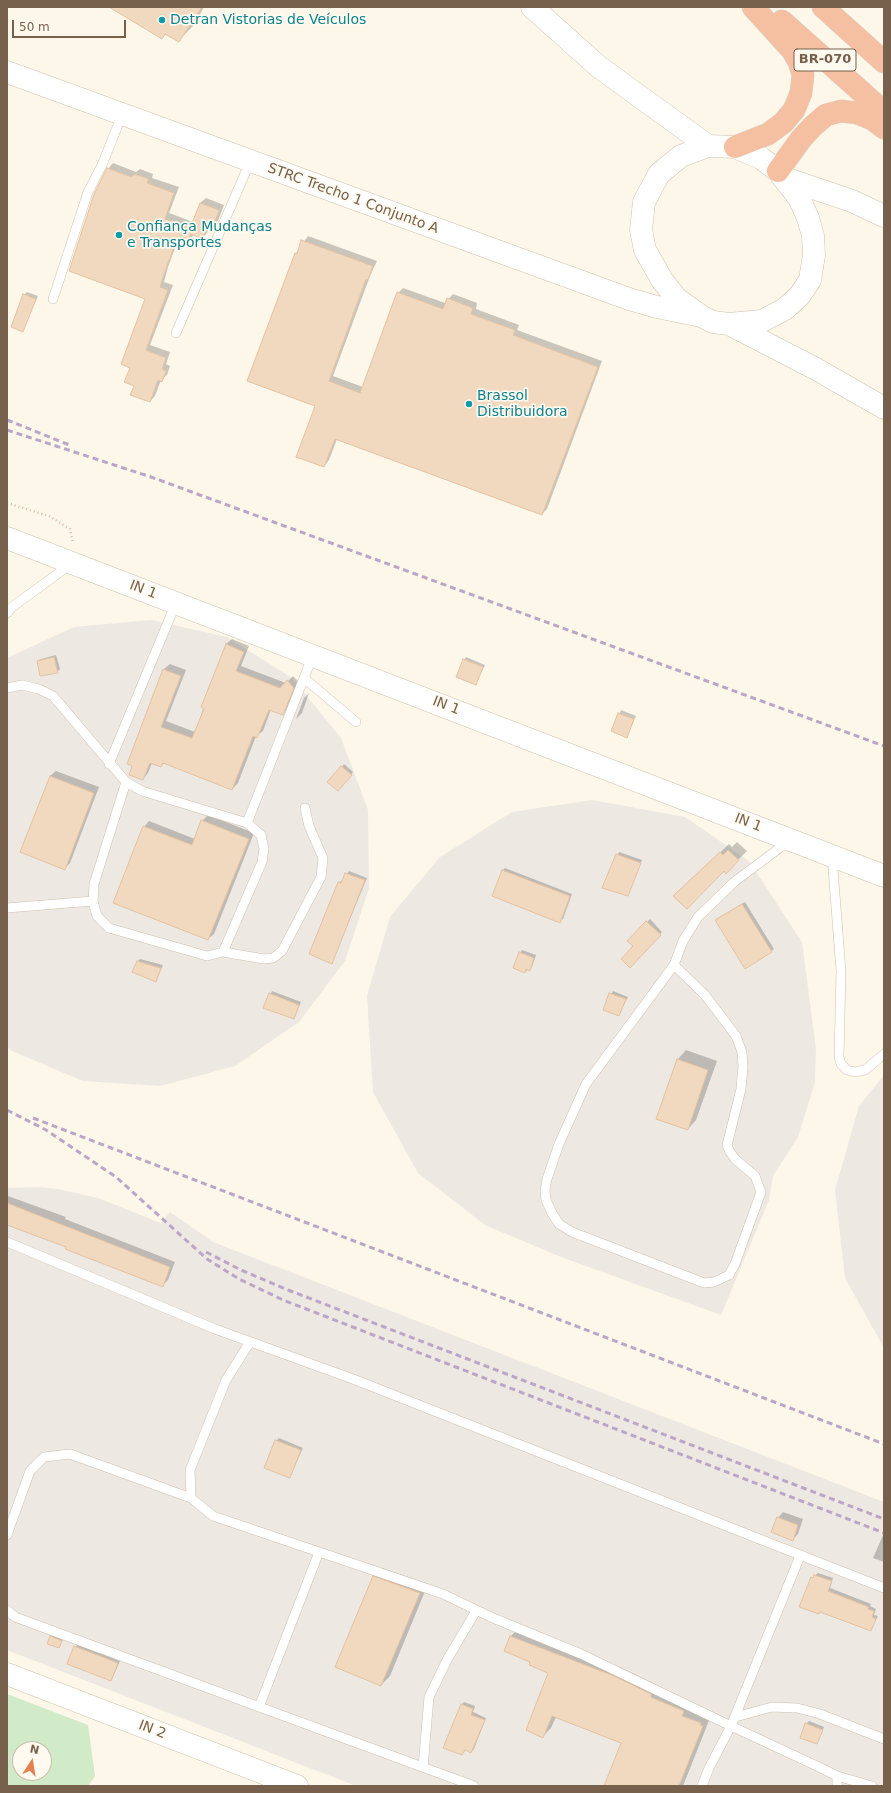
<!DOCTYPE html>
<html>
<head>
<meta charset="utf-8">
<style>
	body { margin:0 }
	#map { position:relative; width:891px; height:1793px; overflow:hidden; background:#fcf7e9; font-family:"DejaVu Sans",sans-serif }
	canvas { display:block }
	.frame { position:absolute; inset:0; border:8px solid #77604c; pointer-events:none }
	.north { position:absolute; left:12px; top:1741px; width:40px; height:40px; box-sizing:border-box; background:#fffaef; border:1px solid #c9bcae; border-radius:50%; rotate:12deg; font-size:11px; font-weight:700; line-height:16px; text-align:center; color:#77604c }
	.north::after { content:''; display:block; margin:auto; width:14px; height:18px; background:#e48150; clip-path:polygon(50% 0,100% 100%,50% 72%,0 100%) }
	.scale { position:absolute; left:12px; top:20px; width:114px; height:18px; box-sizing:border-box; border:2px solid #77604c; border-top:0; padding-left:5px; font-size:12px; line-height:14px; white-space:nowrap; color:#77604c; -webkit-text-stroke:3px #fffaef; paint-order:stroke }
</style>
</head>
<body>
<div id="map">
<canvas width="891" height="1793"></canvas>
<div class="frame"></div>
<div class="north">N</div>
<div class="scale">50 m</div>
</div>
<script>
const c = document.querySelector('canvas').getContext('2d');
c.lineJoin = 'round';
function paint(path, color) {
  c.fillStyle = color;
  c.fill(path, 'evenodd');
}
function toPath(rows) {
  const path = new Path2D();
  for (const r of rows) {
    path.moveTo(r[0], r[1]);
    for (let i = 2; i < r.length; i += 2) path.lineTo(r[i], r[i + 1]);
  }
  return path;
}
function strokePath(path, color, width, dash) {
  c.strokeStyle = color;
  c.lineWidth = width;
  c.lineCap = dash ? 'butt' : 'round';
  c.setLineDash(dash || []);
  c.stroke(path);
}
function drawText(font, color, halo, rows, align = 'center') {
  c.font = font + ' "DejaVu Sans",sans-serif';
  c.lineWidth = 3.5;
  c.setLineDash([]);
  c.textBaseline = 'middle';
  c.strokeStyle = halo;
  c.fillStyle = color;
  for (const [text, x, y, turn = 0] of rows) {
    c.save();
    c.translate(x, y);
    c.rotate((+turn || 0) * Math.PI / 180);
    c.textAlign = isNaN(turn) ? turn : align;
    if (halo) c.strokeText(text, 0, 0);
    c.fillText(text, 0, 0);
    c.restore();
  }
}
const industrial = toPath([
	[151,620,227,637,292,678,341,738,368,810,369,888,345,961,299,1022,235,1066,160,1086,83,1081,12,1051,7,1047,7,658,74,627],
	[592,800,685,817,749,861,802,942,816,1049,815,1082,798,1137,773,1176,769,1200,721,1315,561,1257,485,1225,418,1173,373,1092,367,996,390,917,440,857,512,812],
	[884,1075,884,1348,845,1278,835,1190,859,1106],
	[38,1187,58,1189,98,1198,161,1223,170,1212,213,1242,884,1502,884,1786,356,1786,7,1650,7,1188]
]);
const green = toPath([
	[7,1694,88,1725,95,1776,88,1786,7,1786],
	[20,1749,44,1749,44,1773,20,1773]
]);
const shadow = toPath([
	[111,7,204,7,195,24,178,41,166,34,162,38],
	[113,163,136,172,140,169,153,174,152,178,179,187,169,213,193,222,200,203,206,198,224,205,218,221,212,226,210,226,207,233,202,238,194,234,188,242,179,238,168,267,164,282,173,285,150,345,170,352,166,364,170,366,167,375,161,380,155,396,150,401,136,385,132,367,146,298,108,169],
	[308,236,377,261,370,276,333,376,363,387,398,293,403,288,445,303,453,294,477,303,476,309,519,325,517,330,602,361,547,509,542,514,337,439,329,460,324,466,296,253],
	[27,292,38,296,23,330,24,295],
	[232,639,249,646,241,666,286,683,293,676,299,682,288,708,283,714,271,709,263,731,256,736,238,783,232,789,164,763,161,766,152,763,148,773,143,779,133,766,128,763,164,669,170,664,186,670,166,721,195,732,226,644],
	[56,655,60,669,57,672,38,661,41,659],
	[466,657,485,665,476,684,464,660],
	[309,693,302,713,296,719,304,698],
	[621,710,636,716,627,736,612,730],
	[344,764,353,772,341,788,342,767],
	[56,771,99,787,70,863,65,868,50,776],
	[208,815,254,833,214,934,208,939,144,827,149,821,195,839,202,821],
	[737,842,747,851,726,872,724,870,675,896,729,844,732,847],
	[619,852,642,860,627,895,604,887],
	[505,868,572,894,563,919,560,921,503,870],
	[349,871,367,878,332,962,311,954,339,882,343,880],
	[745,902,774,949,771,951,719,918],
	[650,919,662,932,630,966,635,946,629,941],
	[522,950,536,955,532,967,525,972,520,953],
	[140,959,163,965,156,981,138,961],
	[272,991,301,1002,294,1018,265,1007],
	[613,991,628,997,619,1015,604,1009],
	[686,1050,717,1061,696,1120,688,1129,678,1059],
	[8,1196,66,1217,65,1219,175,1262,168,1280,162,1286,68,1246,7,1224],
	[279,1438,303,1448,290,1477,276,1441],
	[783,1512,803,1519,798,1534,792,1540,778,1518],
	[884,1533,884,1562,873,1558],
	[382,1568,428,1584,390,1676,381,1685,373,1577],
	[818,1573,833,1578,830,1588,871,1604,870,1606,876,1609,874,1615,878,1616,871,1629,812,1578],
	[519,1628,622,1668,659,1686,658,1688,710,1718,683,1786,605,1786,622,1743,556,1717,551,1728,543,1736,549,1673,532,1661,511,1636],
	[54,1634,64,1638,59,1647,51,1637],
	[78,1644,120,1661,113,1677,111,1680,75,1647],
	[464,1702,475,1706,473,1712,486,1718,474,1749,471,1752,466,1749,462,1754,462,1704],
	[809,1721,824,1727,817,1743,806,1724]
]);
const building = toPath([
	[109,7,202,7,179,42,165,34,162,39,109,7],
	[107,168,132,177,134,174,149,179,147,183,174,193,165,219,190,228,200,203,219,210,213,228,208,226,202,239,191,234,188,243,177,239,164,274,160,287,168,290,146,350,166,358,162,369,166,371,162,382,158,380,150,402,130,395,134,386,124,382,130,368,121,364,145,299,69,271,94,194,107,168],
	[301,240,373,266,368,280,366,279,329,381,360,393,397,292,443,309,447,298,473,308,471,314,515,330,513,335,598,367,542,515,335,439,324,467,296,457,315,406,247,381,295,253,297,254,301,240],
	[23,294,36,299,23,332,11,327,23,294],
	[226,644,244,652,236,671,280,688,287,680,294,688,283,715,269,710,257,738,253,736,232,790,163,763,161,767,150,763,143,780,129,775,132,766,127,764,163,669,181,676,161,727,192,738,204,709,201,707,226,644],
	[54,657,58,673,40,676,37,661,54,657],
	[463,659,483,667,476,685,456,677,463,659],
	[618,713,634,719,627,738,611,731,618,713],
	[341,766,352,775,338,791,327,782,341,766],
	[50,776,94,793,65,870,20,852,50,776],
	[201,820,249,839,208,940,113,903,143,826,192,845,201,820],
	[728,850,739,860,726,874,724,871,687,909,673,896,720,852,723,855,728,850],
	[616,854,641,863,628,896,602,888,616,854],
	[502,870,570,896,560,923,492,896,502,870],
	[345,873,365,880,332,964,309,954,338,882,341,883,345,873],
	[742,904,772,952,745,969,715,920,742,904],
	[646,921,661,935,630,968,621,959,633,946,627,941,646,921],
	[519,952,534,958,530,971,526,969,525,973,513,968,519,952],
	[137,961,161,968,156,982,132,972,137,961],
	[269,993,299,1005,294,1019,263,1008,269,993],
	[609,993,626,999,619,1016,603,1010,609,993],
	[677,1059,708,1070,688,1130,656,1119,677,1059],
	[7,1203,170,1267,163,1287,65,1249,66,1247,7,1225,7,1203],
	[275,1440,301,1450,290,1478,264,1468,275,1440],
	[777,1517,798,1525,793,1541,771,1532,777,1517],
	[814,1575,832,1581,828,1591,869,1607,868,1609,874,1611,872,1617,876,1619,871,1631,820,1612,819,1614,799,1607,811,1577,813,1578,814,1575],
	[373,1576,420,1593,381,1686,335,1667,373,1576],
	[50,1636,62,1641,59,1648,47,1644,50,1636],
	[510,1636,614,1676,651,1694,651,1697,653,1698,684,1711,682,1716,701,1723,700,1725,703,1726,679,1786,604,1786,621,1743,552,1716,543,1738,526,1730,548,1673,529,1665,530,1662,504,1651,510,1636],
	[74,1646,118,1663,111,1681,67,1664,74,1646],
	[461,1704,473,1709,471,1715,485,1720,471,1753,465,1750,462,1755,443,1748,461,1704],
	[805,1723,823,1730,817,1744,800,1738,805,1723]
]);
const path = toPath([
	[7,503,49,516,70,529,73,544]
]);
const lane = toPath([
	[53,299,88,192,102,165,122,115],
	[176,333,250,162],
	[7,613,12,607,71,564],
	[304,678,356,722],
	[7,688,22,685,39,689,53,696,126,782,142,791,247,823,261,835,264,849,262,862,223,952,207,956,109,928,97,916,93,901,94,884,126,782],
	[109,764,176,603],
	[247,823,313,655],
	[832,856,841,971,839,1057,841,1064,847,1070,855,1072,865,1070,884,1054],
	[7,908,93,901],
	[223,952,264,959,273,958,282,951,321,877,323,858,309,826,305,808],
	[674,965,705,995,736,1036,742,1052,743,1067,741,1089,727,1145,730,1152,735,1159,755,1176,761,1192,735,1264,729,1275,714,1282,704,1283,572,1232,559,1224,552,1213,546,1200,545,1190,547,1179,559,1144,586,1084,674,965,683,941,698,917,734,882,789,841],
	[7,1242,215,1329,353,1379,884,1588],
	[250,1342,226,1380,190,1470,191,1498,213,1516,443,1594,493,1618,581,1654,731,1726,819,1767,837,1776,837,1786],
	[7,1535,30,1471,44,1457,70,1454,191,1498],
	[7,1610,15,1617,474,1786],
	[259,1707,319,1552],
	[735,1717,772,1707,797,1708,820,1714,884,1739],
	[423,1767,429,1697,448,1658,476,1611],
	[837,1776,872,1786],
	[702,1786,709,1768,731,1726,800,1556]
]);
const secondary = toPath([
	[532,7,599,67,708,146],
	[7,72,629,299,657,307,701,316],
	[708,146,735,147,761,158,778,171,799,198,808,218,813,236,814,255,810,280,800,295,785,309,762,321,729,324,713,322,701,316,677,299,662,280,645,250,641,230,644,202,659,174,681,156,708,146],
	[784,178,852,201,884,216],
	[729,324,816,369,884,408],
	[7,538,884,876],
	[7,1674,297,1786]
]);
const highway = toPath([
	[823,7,884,62],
	[782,21,884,112],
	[735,147,768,134,783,123,794,110,801,93,803,75,799,62,792,50,753,7],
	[778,171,801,139,813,126,826,115,841,111,857,113,872,119,884,128]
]);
const rail = toPath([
	[7,420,72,446],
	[7,430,151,477,884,746],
	[7,1110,46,1130,116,1177,207,1259,239,1279,283,1300,884,1533],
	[33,1118,884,1444],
	[206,1252,241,1270,288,1290,884,1519]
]);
const markers = [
	[162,20,4,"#0f9aa8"],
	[119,235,4,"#0f9aa8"],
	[469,404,4,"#0f9aa8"]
];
const shields = [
	[825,60,62]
];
const shieldNames = [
	["BR-070",825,60]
];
const cultureNames = [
	["Detran Vistorias de Veículos",170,20],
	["Confiança Mudanças",127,227],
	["e Transportes",127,243],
	["Brassol",477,396],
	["Distribuidora",477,412]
];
const streetNames = [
	["STRC Trecho 1 Conjunto A",353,199,20],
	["IN 1",143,590,21],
	["IN 1",446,706,21],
	["IN 1",748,823,21],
	["IN 2",152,1730,21]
];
paint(industrial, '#ede8e2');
paint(green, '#d1eac7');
paint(shadow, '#0003');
paint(building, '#f1d9c0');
strokePath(building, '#e4c2a1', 1);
strokePath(lane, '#cec0ae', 10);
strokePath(secondary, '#d1c1ac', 23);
strokePath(highway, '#dcd6d0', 23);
strokePath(path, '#d7bda3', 2.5, [1, 3]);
strokePath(lane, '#fff', 9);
strokePath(secondary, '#fff', 22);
strokePath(highway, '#f5c0a1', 22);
strokePath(rail, '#bba6c7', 3, [6, 4]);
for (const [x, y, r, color] of markers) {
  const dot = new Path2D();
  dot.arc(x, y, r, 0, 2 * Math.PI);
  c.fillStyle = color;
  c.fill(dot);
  strokePath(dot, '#fffaef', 1.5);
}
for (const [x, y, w] of shields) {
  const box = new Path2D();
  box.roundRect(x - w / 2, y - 11, w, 22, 3);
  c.fillStyle = '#fffaef';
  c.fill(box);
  strokePath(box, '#77604c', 1);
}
drawText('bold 13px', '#77604c', null, shieldNames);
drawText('14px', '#0d838f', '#fffaef', cultureNames, 'left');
drawText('14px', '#77604c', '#fffaef', streetNames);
</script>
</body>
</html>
